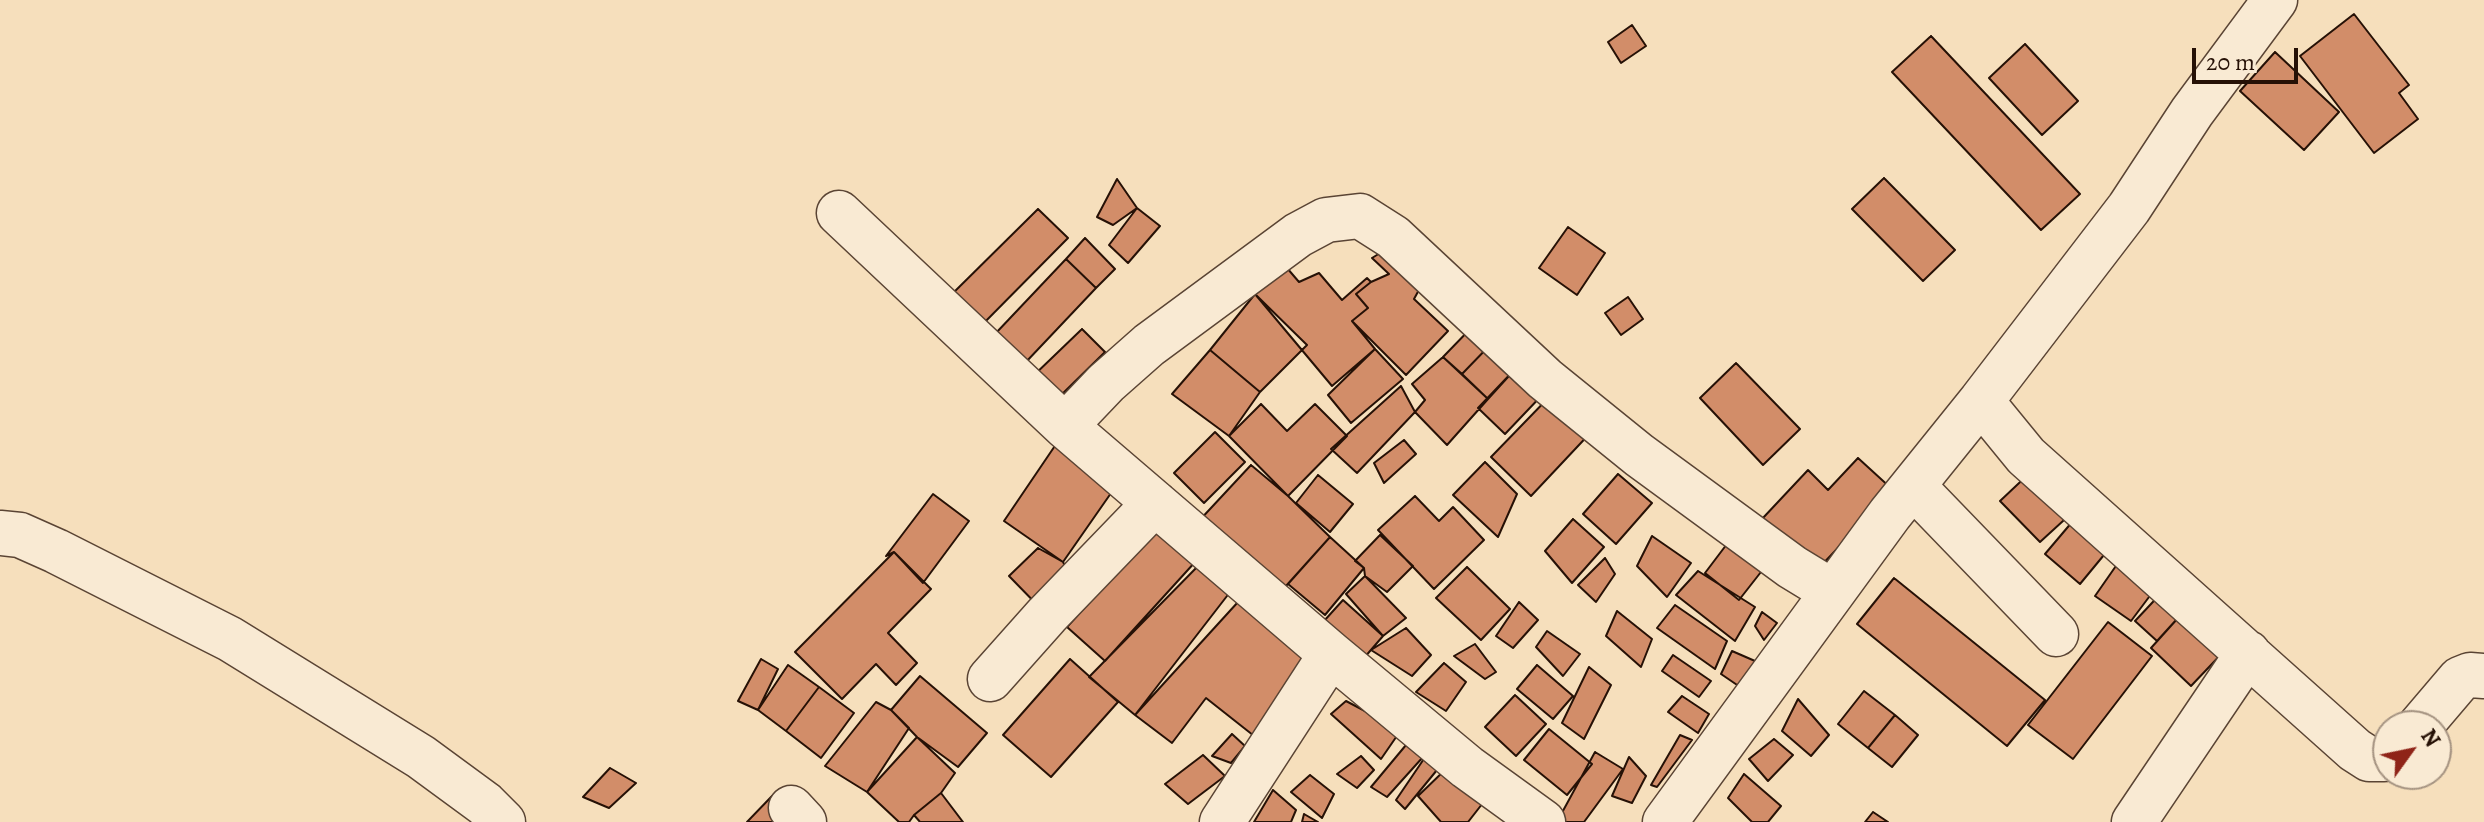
<!DOCTYPE html>
<html>
<head>
<meta charset="utf-8">
<style>
	body { margin:0 }
	#map { position:relative; width:2484px; height:822px; overflow:hidden; background:#f6dfbc; font-family:Alegreya,serif }
	canvas { display:block }
	.north { position:absolute; left:2372px; top:710px; width:80px; height:80px; box-sizing:border-box; background:#f9ead3; border:2px solid #a59381; border-radius:50%; rotate:57deg; font-size:22px; font-weight:700; line-height:32px; text-align:center; color:#261106 }
	.north::after { content:''; display:block; margin:auto; width:28px; height:36px; background:#8f2418; clip-path:polygon(50% 0,100% 100%,50% 72%,0 100%) }
	.scale { position:absolute; left:2192px; top:48px; width:106px; height:36px; box-sizing:border-box; border:4px solid #261106; border-top:0; padding-left:10px; font-size:24px; line-height:28px; white-space:nowrap; color:#261106; -webkit-text-stroke:6px #f9ead3; paint-order:stroke }
</style>
</head>
<body>
<div id="map">
<canvas width="2484" height="822"></canvas>
<div class="north">N</div>
<div class="scale">20 m</div>
</div>
<script>
const c = document.querySelector('canvas').getContext('2d');
c.lineJoin = 'round';
function paint(path, color) {
  c.fillStyle = color;
  c.fill(path, 'evenodd');
}
function toPath(rows) {
  const path = new Path2D();
  for (const r of rows) {
    path.moveTo(r[0], r[1]);
    for (let i = 2; i < r.length; i += 2) path.lineTo(r[i], r[i + 1]);
  }
  return path;
}
function strokePath(path, color, width, dash) {
  c.strokeStyle = color;
  c.lineWidth = width;
  c.lineCap = dash ? 'butt' : 'round';
  c.setLineDash(dash || []);
  c.stroke(path);
}
const building = toPath([
	[2354,14,2409,85,2399,93,2418,119,2374,153,2300,56,2354,14],
	[1632,25,1646,46,1621,63,1608,42,1632,25],
	[1931,36,2080,194,2041,230,1892,72,1931,36],
	[2025,44,2078,101,2042,135,1989,78,2025,44],
	[2275,52,2339,112,2304,150,2240,91,2275,52],
	[1884,178,1955,250,1923,281,1852,209,1884,178],
	[1117,179,1137,208,1113,225,1097,217,1117,179],
	[1137,208,1160,226,1128,263,1109,245,1137,208],
	[1038,209,1068,238,975,332,945,301,1038,209],
	[1568,227,1605,253,1577,295,1539,268,1568,227],
	[1085,238,1115,269,1096,288,1066,259,1085,238],
	[1393,245,1426,277,1414,299,1448,331,1406,375,1352,321,1368,308,1356,294,1371,282,1389,274,1372,258,1393,245],
	[1066,259,1096,288,1025,363,995,334,1066,259],
	[1287,268,1299,282,1319,273,1342,300,1367,278,1371,282,1356,294,1368,308,1352,321,1375,349,1332,386,1255,294,1287,268],
	[1255,294,1307,345,1260,392,1210,350,1255,294],
	[1628,297,1643,319,1621,335,1605,313,1628,297],
	[1475,324,1492,343,1462,374,1443,357,1475,324],
	[1082,329,1105,352,1053,403,1030,379,1082,329],
	[1492,343,1518,366,1488,399,1462,374,1492,343],
	[1375,349,1403,379,1351,423,1328,395,1375,349],
	[1210,350,1260,392,1229,436,1172,394,1210,350],
	[1443,357,1488,399,1447,445,1415,412,1425,400,1412,384,1443,357],
	[1736,363,1800,429,1763,465,1700,398,1736,363],
	[1518,366,1545,392,1505,434,1478,408,1518,366],
	[1401,386,1415,412,1357,473,1331,449,1401,386],
	[1555,391,1594,429,1531,496,1491,457,1555,391],
	[1261,404,1287,431,1315,404,1347,436,1288,496,1229,436,1261,404],
	[1065,431,1125,473,1063,562,1004,521,1065,431],
	[1215,432,1245,462,1204,503,1174,473,1215,432],
	[1404,440,1416,454,1384,483,1374,463,1404,440],
	[1858,458,1893,490,1816,571,1762,519,1808,470,1828,490,1858,458],
	[1485,462,1517,494,1498,537,1453,495,1485,462],
	[1251,465,1288,496,1330,537,1277,596,1197,523,1251,465],
	[2035,468,2075,510,2040,542,2000,501,2035,468],
	[1618,474,1652,503,1616,544,1583,514,1618,474],
	[1318,475,1353,504,1330,532,1296,503,1318,475],
	[933,494,969,521,923,583,894,552,886,556,933,494],
	[1415,496,1439,521,1453,507,1484,540,1434,589,1378,530,1415,496],
	[2078,515,2113,544,2080,584,2045,554,2078,515],
	[1573,519,1604,547,1572,583,1545,551,1573,519],
	[1158,526,1196,561,1105,661,1067,627,1158,526],
	[1380,535,1413,566,1387,592,1365,576,1364,568,1355,561,1380,535],
	[1652,536,1691,563,1667,597,1637,566,1652,536],
	[1733,536,1768,563,1739,600,1705,573,1733,536],
	[1330,537,1364,568,1325,615,1288,584,1330,537],
	[1038,548,1063,562,1076,586,1047,615,1009,576,1038,548],
	[894,552,931,589,888,633,917,663,896,685,876,664,842,699,795,652,894,552],
	[1605,558,1615,574,1596,602,1578,585,1605,558],
	[2118,563,2155,589,2131,621,2095,596,2118,563],
	[1200,564,1238,602,1135,715,1089,677,1200,564],
	[1467,567,1510,609,1481,640,1436,598,1467,567],
	[1698,571,1755,607,1735,641,1676,595,1698,571],
	[1244,574,1337,647,1263,743,1206,698,1172,743,1135,715,1244,574],
	[1365,576,1406,618,1383,636,1346,594,1365,576],
	[1894,578,2045,700,2007,746,1857,624,1894,578],
	[2166,588,2187,608,2157,641,2135,621,2166,588],
	[1343,600,1383,636,1364,658,1324,621,1343,600],
	[1519,602,1538,620,1513,648,1496,636,1519,602],
	[1675,605,1727,641,1715,669,1657,628,1675,605],
	[2187,608,2229,646,2191,686,2151,648,2187,608],
	[1617,611,1652,639,1641,667,1606,636,1617,611],
	[1762,612,1777,623,1764,640,1755,626,1762,612],
	[2108,622,2152,656,2073,759,2028,725,2108,622],
	[1406,628,1431,655,1412,676,1371,650,1406,628],
	[1547,631,1580,654,1563,676,1536,647,1547,631],
	[1475,644,1496,672,1485,679,1454,656,1475,644],
	[1732,651,1755,661,1743,689,1721,674,1732,651],
	[1673,655,1711,681,1699,697,1662,671,1673,655],
	[761,659,778,669,758,710,738,701,761,659],
	[1070,659,1118,702,1051,777,1003,735,1070,659],
	[1444,663,1466,682,1446,711,1416,692,1444,663],
	[788,665,819,687,786,731,758,710,788,665],
	[1537,665,1573,696,1553,719,1517,689,1537,665],
	[1589,667,1611,685,1584,739,1562,723,1589,667],
	[920,676,987,733,958,767,917,737,891,710,920,676],
	[819,687,854,713,821,758,786,731,819,687],
	[1864,691,1895,715,1868,748,1838,724,1864,691],
	[1515,695,1546,724,1516,756,1485,727,1515,695],
	[1682,696,1709,714,1698,733,1668,712,1682,696],
	[1798,699,1829,735,1811,756,1782,731,1798,699],
	[1346,701,1401,730,1381,759,1331,714,1346,701],
	[876,702,891,710,909,728,867,792,825,766,876,702],
	[1895,715,1918,735,1892,767,1868,748,1895,715],
	[1549,729,1592,764,1567,795,1524,760,1549,729],
	[1416,733,1432,747,1387,797,1371,787,1416,733],
	[1232,734,1245,746,1231,763,1212,756,1232,734],
	[1680,735,1692,740,1657,787,1651,785,1680,735],
	[917,737,955,773,941,793,914,815,909,822,899,822,867,792,917,737],
	[1774,739,1793,755,1768,781,1749,759,1774,739],
	[1432,747,1446,759,1405,809,1396,800,1432,747],
	[1595,752,1623,769,1584,822,1562,822,1558,820,1595,752],
	[1203,755,1225,776,1188,804,1165,784,1203,755],
	[1361,756,1374,770,1357,788,1337,774,1361,756],
	[1629,757,1646,776,1632,803,1612,796,1629,757],
	[1448,767,1486,799,1468,822,1441,822,1418,796,1448,767],
	[610,768,636,783,609,808,583,797,610,768],
	[1744,774,1781,806,1768,822,1752,822,1728,798,1744,774],
	[1310,775,1334,794,1322,818,1291,792,1310,775],
	[1273,790,1296,810,1291,822,1254,822,1273,790],
	[941,793,963,822,920,822,914,815,941,793],
	[772,796,798,822,747,822,772,796],
	[1873,812,1888,822,1865,822,1873,812],
	[1304,814,1318,822,1302,822,1304,814]
]);
const minor = toPath([
	[839,213,1065,426],
	[1981,401,2026,456,2355,750,2369,759,2384,759,2388,756],
	[1913,486,2056,634],
	[0,533,20,535,56,551,230,639,421,757,485,804,503,822],
	[990,679,1047,615,1155,503],
	[2420,726,2460,679,2470,675,2484,676],
	[791,808,804,822],
	[1222,822,1331,654],
	[1543,822,1467,767,1331,654,1065,426,1106,383,1149,345,1298,235,1326,220,1360,216,1393,237,1545,379,1639,455,1792,567,1833,592],
	[1665,822,1890,514,1981,401,2129,208,2192,112,2275,0],
	[2134,822,2248,653]
]);
paint(building, '#d28d69');
strokePath(building, '#261106', 2);
strokePath(minor, '#5a4434', 47);
strokePath(minor, '#f9ead3', 44);
</script>
</body>
</html>
